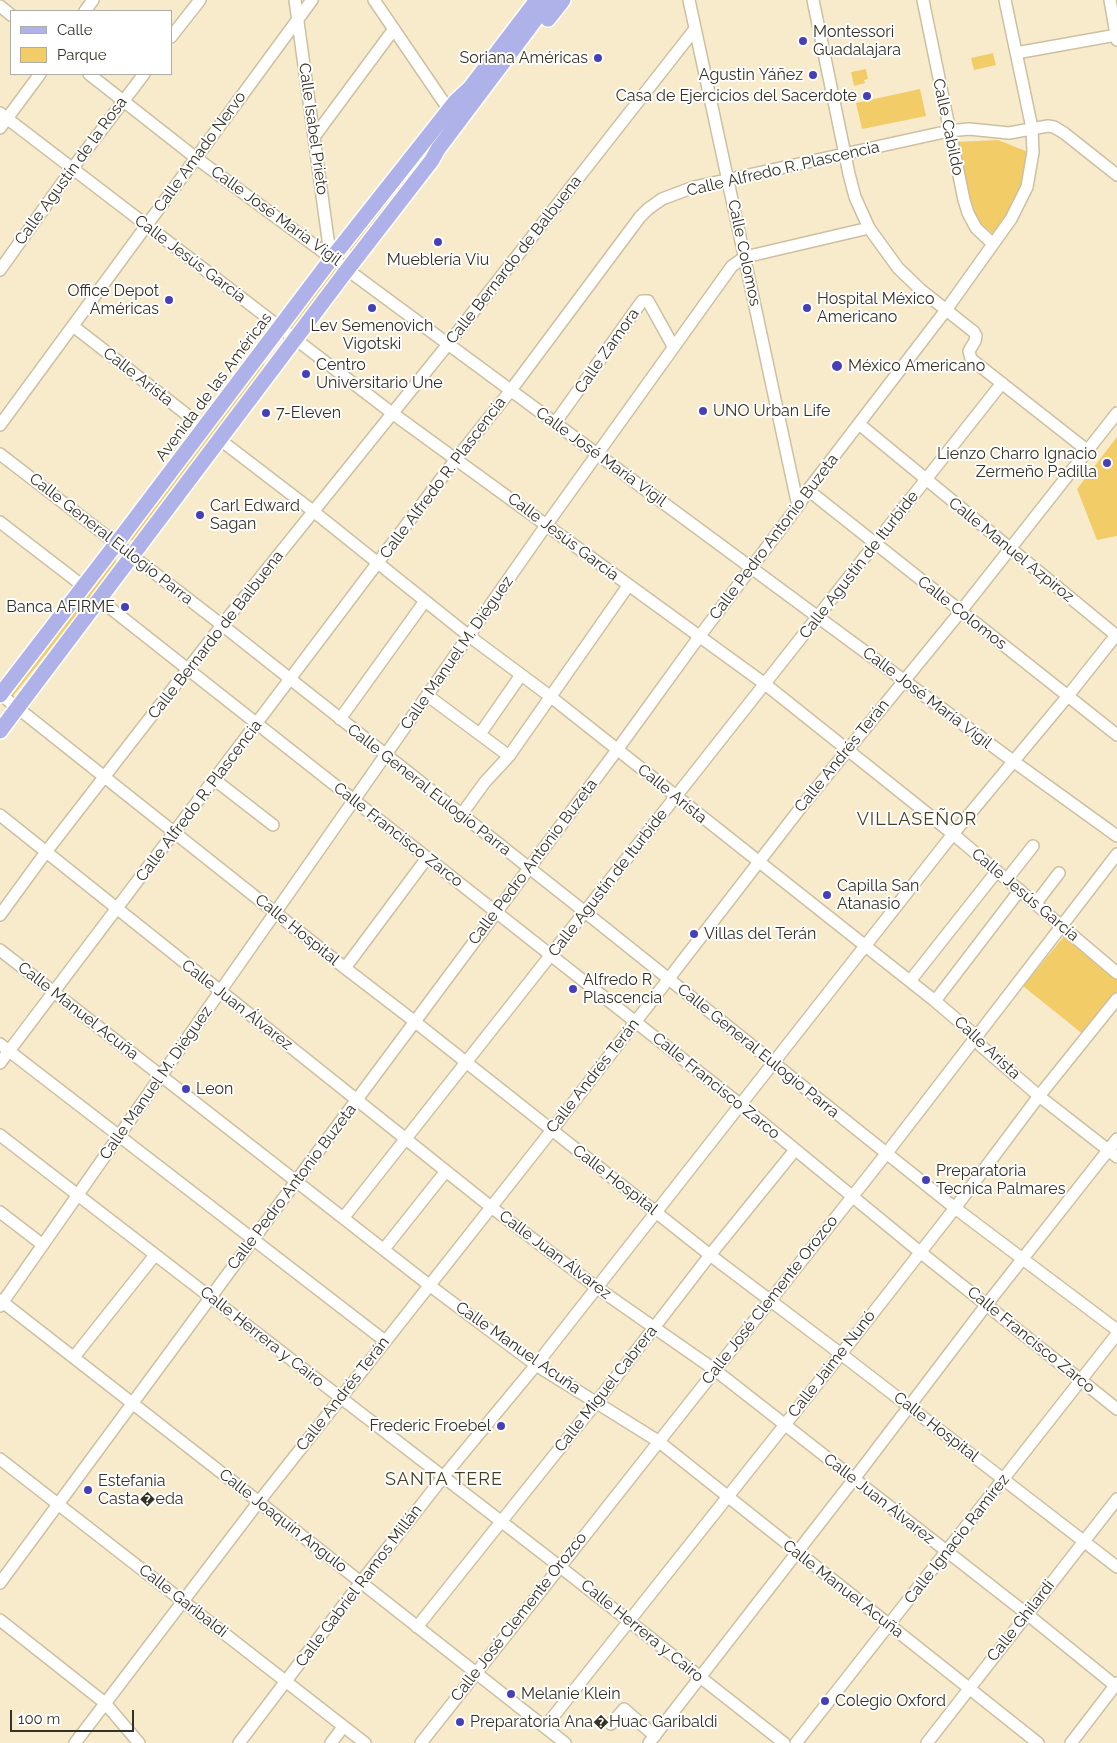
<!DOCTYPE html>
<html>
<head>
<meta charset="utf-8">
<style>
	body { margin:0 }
	#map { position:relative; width:1117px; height:1743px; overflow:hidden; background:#f8ebcc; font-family:Raleway,sans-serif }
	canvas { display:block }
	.legend { position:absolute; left:10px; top:10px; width:162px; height:65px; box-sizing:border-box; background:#fff; border:1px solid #afada8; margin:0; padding:6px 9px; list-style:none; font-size:15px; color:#363125 }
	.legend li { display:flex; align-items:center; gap:10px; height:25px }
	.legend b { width:25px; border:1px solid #afada8 }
	.scale { position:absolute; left:10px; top:1710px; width:124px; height:22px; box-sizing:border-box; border:2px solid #363125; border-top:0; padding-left:6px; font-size:15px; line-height:18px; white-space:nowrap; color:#363125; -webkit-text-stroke:4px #fff; paint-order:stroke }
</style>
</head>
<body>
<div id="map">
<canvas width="1117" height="1743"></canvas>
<ul class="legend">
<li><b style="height:6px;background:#aeb2e8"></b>Calle</li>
<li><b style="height:14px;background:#f2cc67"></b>Parque</li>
</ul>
<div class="scale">100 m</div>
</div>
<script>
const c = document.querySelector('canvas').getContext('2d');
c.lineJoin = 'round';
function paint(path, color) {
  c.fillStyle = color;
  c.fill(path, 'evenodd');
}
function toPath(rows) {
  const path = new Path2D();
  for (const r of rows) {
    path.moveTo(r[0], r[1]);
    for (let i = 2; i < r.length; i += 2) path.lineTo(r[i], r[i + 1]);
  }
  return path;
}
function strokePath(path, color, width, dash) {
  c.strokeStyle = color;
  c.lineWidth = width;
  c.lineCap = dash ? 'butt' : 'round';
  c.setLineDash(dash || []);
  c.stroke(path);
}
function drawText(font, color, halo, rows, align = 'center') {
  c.font = font + ' Raleway,sans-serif';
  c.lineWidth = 4;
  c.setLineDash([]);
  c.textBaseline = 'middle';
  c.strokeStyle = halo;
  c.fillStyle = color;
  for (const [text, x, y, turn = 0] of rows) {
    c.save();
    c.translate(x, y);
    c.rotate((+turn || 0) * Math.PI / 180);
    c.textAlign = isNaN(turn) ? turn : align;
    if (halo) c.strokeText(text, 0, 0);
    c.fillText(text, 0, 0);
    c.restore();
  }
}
const green = toPath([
	[993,53,996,65,974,70,971,58],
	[866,69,868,79,864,80,865,83,854,86,851,72],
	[920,89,926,116,862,129,856,103],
	[465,96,468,98,353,251,350,252,349,249],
	[998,140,1028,152,1025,176,1018,195,1007,215,993,234,981,224,972,209,956,142],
	[335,269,335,275,294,330,289,329,288,325,329,270],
	[281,338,265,361,261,375,134,539,127,542,127,534],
	[1117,437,1117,536,1097,540,1077,489],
	[116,558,116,565,13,696,8,697,7,692,109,560],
	[1066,934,1117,979,1117,991,1084,1035,1023,986]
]);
const minor = toPath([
	[295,0,328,239,332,258],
	[374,0,449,110],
	[689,0,798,506],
	[813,0,849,174,855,197,869,228,898,268,921,290,974,332,976,336,975,341,969,351,971,359,1088,451],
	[923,0,964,200,968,213,976,228,993,244],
	[1110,0,1117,40],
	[0,6,11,15],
	[85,11,93,0],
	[171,37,200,0],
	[1016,53,1117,35],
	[89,74,196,158,1013,761,1117,836],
	[0,113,392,413,765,684,953,834,1117,973],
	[0,128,40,74],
	[314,137,394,29],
	[0,270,72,169,144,74],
	[73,326,204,428],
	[555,423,642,301,648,301,673,346],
	[859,424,1117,636],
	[0,425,312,0],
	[219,439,313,511,469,636,551,697,935,1001,976,1036,981,1046,1039,1096,1117,1157],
	[0,454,222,625,585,912,955,1208,1117,1330],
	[808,490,1117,735],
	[0,522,83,586],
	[100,600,741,1105,920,1252,1117,1409],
	[0,694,345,968,414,1021,710,1255,841,1354,1117,1567],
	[428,696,509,756],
	[340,719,425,601],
	[480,734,521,675],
	[215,780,273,825],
	[0,815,491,1207,596,1287,715,1370,1027,1614,1117,1687],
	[461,815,485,782,509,756,628,586],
	[1007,879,1033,846],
	[1036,903,1059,873],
	[0,915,46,852,222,625,445,348,695,29],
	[0,950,429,1285,536,1365,658,1441,1038,1743],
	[345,968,427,858],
	[910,981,997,871],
	[935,1001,1020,890],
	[0,1044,385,1341],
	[0,1063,456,459,511,390,640,217,648,209,662,199,694,187,949,131,969,129,1009,133,1048,126,1054,127,1064,133,1117,175],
	[0,1135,559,1566,784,1743],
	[0,1212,43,1245],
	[344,1217,1002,383],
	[384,1249,446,1171],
	[0,1300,259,1502,565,1743],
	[0,1306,547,524,732,266,745,257,869,228],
	[74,1357,155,1255],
	[0,1459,365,1743],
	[0,1583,297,1180,617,750,699,637,798,506,808,490,946,310,1011,219,1027,187,1033,152,1032,128,1005,0],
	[0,1620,105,1703,139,1743],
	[417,1627,596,1403,710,1255,795,1150],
	[611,1724,624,1709,655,1736],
	[545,1727,841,1354,955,1208,1039,1096,1117,999],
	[75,1743,254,1508,552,1130,802,806,961,611,1117,413],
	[239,1743,361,1582,444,1476,536,1365,953,834,1067,697,1117,634],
	[331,1743,343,1727],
	[421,1743,886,1154,1117,854],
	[649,1743,854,1479,987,1304,1117,1139],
	[796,1743,1117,1334],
	[927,1743,1117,1499],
	[1071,1743,1117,1683]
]);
const major = toPath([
	[548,19,563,0],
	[0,695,116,544,332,258,456,101,470,88,537,0],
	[0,731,344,274,432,160,438,149,550,0]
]);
const markers = [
	[803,41,5,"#4640b6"],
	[598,58,5,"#4640b6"],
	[813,75,5,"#4640b6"],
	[867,96,5,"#4640b6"],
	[438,242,5,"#4640b6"],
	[169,300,5,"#4640b6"],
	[372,308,5,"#4640b6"],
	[807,308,5,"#4640b6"],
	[837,366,6,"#4640b6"],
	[306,374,5,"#4640b6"],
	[703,411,5,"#4640b6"],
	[266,413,5,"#4640b6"],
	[1107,463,5,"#4640b6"],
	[200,515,5,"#4640b6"],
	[125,607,5,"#4640b6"],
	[827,895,5,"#4640b6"],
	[694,934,5,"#4640b6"],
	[573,989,5,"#4640b6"],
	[186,1089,5,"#4640b6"],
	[926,1180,5,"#4640b6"],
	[501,1426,5,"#4640b6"],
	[88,1490,5,"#4640b6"],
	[511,1694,5,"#4640b6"],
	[825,1701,5,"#4640b6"],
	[460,1722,5,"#4640b6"]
];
const poiNames = [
	["Montessori",813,32],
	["Guadalajara",813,50],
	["Soriana Américas",588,58,"right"],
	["Agustin Yáñez",803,75,"right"],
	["Casa de Ejercicios del Sacerdote",857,96,"right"],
	["Mueblería Viu",438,260,"center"],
	["Office Depot",159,291,"right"],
	["Américas",159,309,"right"],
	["Hospital México",817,299],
	["Americano",817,317],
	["Lev Semenovich",372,326,"center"],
	["Vigotski",372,344,"center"],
	["Centro",316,365],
	["Universitario Une",316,383],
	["México Americano",848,366],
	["UNO Urban Life",713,411],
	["7-Eleven",276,413],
	["Lienzo Charro Ignacio",1097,454,"right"],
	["Zermeño Padilla",1097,472,"right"],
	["Carl Edward",210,506],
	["Sagan",210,524],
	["Banca AFIRME",115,607,"right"],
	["Capilla San",837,886],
	["Atanasio",837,904],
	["Villas del Terán",704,934],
	["Alfredo R",583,980],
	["Plascencia",583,998],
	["Leon",196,1089],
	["Preparatoria",936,1171],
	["Tecnica Palmares",936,1189],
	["Frederic Froebel",491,1426,"right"],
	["Estefania",98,1481],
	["Casta�eda",98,1499],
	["Melanie Klein",521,1694],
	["Colegio Oxford",835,1701],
	["Preparatoria Ana�Huac Garibaldi",470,1722]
];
const streetNames = [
	["Calle Cabildo",948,127,78],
	["Calle Isabel Prieto",313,129,82],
	["Calle Amado Nervo",200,152,-54],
	["Calle Alfredo R. Plascencia",783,169,-13],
	["Calle Agustín de la Rosa",71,171,-54],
	["Calle José María Vigil",276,216,36],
	["Calle Colomos",744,253,78],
	["Calle Jesús García",190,259,37],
	["Calle Bernardo de Balbuena",514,260,-52],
	["Calle Zamora",607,351,-55],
	["Calle Arista",138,377,38],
	["Avenida de las Américas",214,387,-53],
	["Calle José María Vigil",601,457,36],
	["Calle Alfredo R. Plascencia",443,478,-53],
	["Calle Jesús García",563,537,37],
	["Calle Pedro Antonio Buzeta",774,537,-53],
	["Calle General Eulogio Parra",111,539,38],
	["Calle Manuel Azpiroz",1011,550,39],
	["Calle Agustín de Iturbide",859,565,-52],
	["Calle Colomos",962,613,38],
	["Calle Bernardo de Balbuena",216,635,-52],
	["Calle Manuel M. Diéguez",457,653,-55],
	["Calle José María Vigil",927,698,37],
	["Calle Andrés Terán",842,756,-51],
	["Calle General Eulogio Parra",429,790,38],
	["Calle Arista",672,794,39],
	["Calle Alfredo R. Plascencia",199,801,-53],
	["Calle Francisco Zarco",398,835,38],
	["Calle Pedro Antonio Buzeta",533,862,-53],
	["Calle Agustín de Iturbide",608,883,-52],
	["Calle Jesús García",1025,895,40],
	["Calle Hospital",297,930,39],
	["Calle Juan Álvarez",237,1005,38],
	["Calle Manuel Acuña",78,1011,38],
	["Calle Arista",987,1048,43],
	["Calle General Eulogio Parra",758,1051,39],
	["Calle Andrés Terán",593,1076,-52],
	["Calle Manuel M. Diéguez",156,1083,-55],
	["Calle Francisco Zarco",716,1086,39],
	["Calle Hospital",615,1180,38],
	["Calle Pedro Antonio Buzeta",292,1187,-53],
	["Calle Juan Álvarez",555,1255,37],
	["Calle José Clemente Orozco",770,1300,-52],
	["Calle Herrera y Cairo",262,1337,38],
	["Calle Francisco Zarco",1031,1340,39],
	["Calle Manuel Acuña",518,1348,35],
	["Calle Jaime Nunó",832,1364,-52],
	["Calle Miguel Cabrera",606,1389,-52],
	["Calle Andrés Terán",343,1394,-52],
	["Calle Hospital",936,1427,38],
	["Calle Juan Álvarez",879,1499,38],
	["Calle Joaquín Angulo",283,1521,38],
	["Calle Ignacio Ramírez",957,1539,-52],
	["Calle Gabriel Ramos Millán",359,1586,-53],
	["Calle Manuel Acuña",843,1589,38],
	["Calle Garibaldi",183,1601,38],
	["Calle José Clemente Orozco",519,1617,-52],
	["Calle Ghilardi",1021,1621,-52],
	["Calle Herrera y Cairo",642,1631,39]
];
const neighbourhoodNames = [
	["VILLASEÑOR",917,820],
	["SANTA TERE",444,1480]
];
paint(green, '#f2cc67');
strokePath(minor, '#ccc0a1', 14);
strokePath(major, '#fff', 18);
strokePath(minor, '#fff', 11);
strokePath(major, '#aeb2e8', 15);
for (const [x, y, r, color] of markers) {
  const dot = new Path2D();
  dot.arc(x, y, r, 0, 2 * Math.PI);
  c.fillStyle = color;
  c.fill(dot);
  strokePath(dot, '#fff', 2);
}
drawText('16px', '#363125', '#fff', poiNames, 'left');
drawText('16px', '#363125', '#fff', streetNames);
c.letterSpacing = '1px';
drawText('18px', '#483e23', '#fff', neighbourhoodNames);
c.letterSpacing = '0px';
</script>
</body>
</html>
